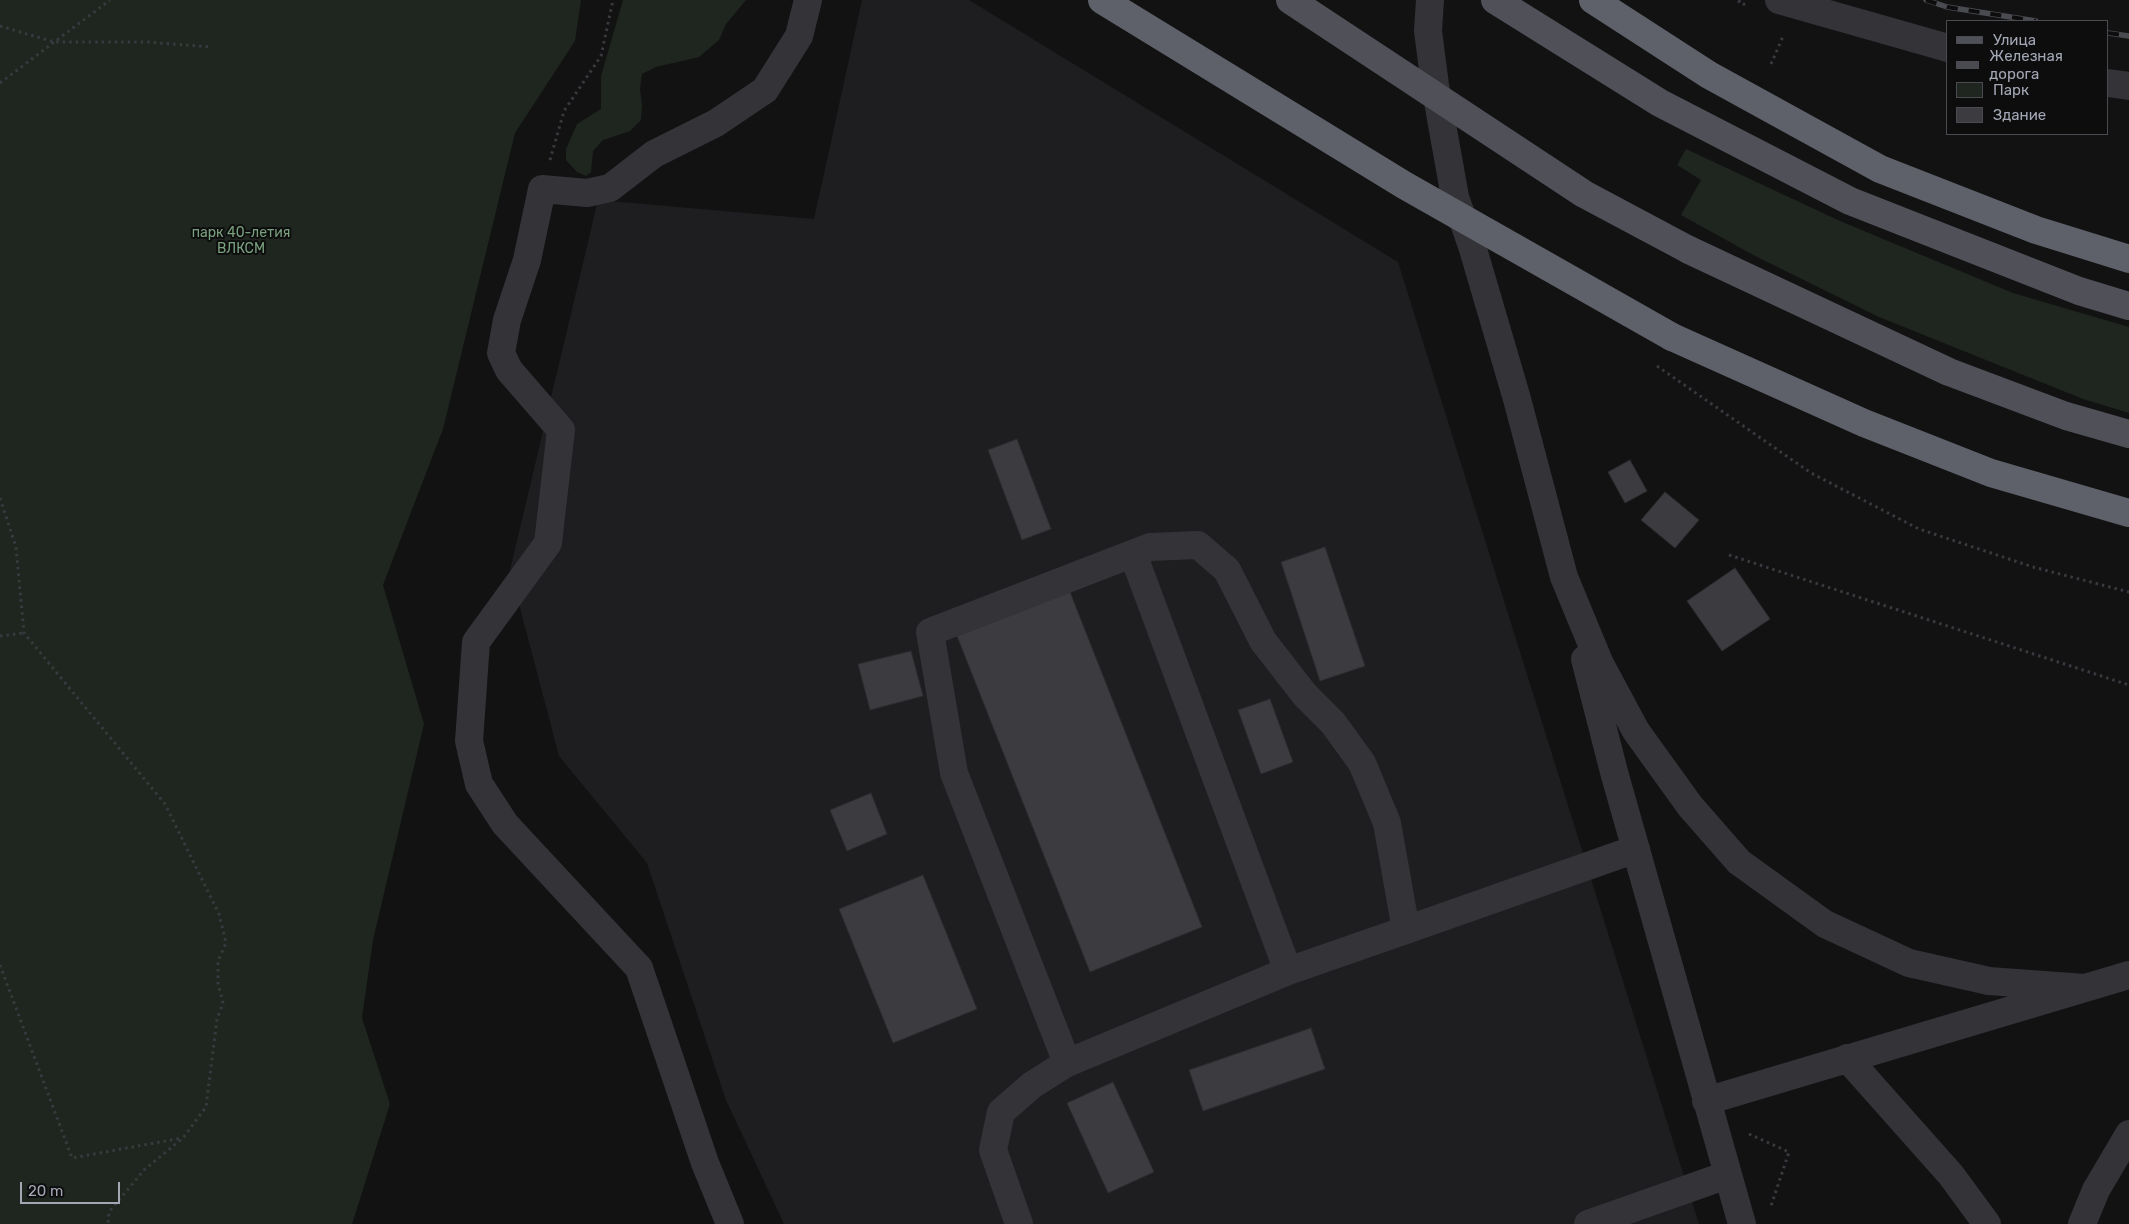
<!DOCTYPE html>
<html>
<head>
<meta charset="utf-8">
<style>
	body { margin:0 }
	#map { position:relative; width:2129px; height:1224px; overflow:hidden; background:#121213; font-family:Rubik,sans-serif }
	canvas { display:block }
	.legend { position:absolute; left:1946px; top:20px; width:162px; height:115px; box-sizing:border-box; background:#0d0d0e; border:1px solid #494b50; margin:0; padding:6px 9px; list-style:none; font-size:15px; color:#a3a7b4 }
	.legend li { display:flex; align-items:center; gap:10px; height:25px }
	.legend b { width:25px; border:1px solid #494b50 }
	.scale { position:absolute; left:20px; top:1182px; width:100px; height:22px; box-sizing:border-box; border:2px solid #a3a7b4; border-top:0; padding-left:6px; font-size:15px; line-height:18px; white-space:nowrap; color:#a3a7b4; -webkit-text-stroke:4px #0d0d0e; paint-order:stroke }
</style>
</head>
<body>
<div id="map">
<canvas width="2129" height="1224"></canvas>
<ul class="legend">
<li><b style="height:6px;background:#4f5058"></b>Улица</li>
<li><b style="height:6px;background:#4a4b51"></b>Железная дорога</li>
<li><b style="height:14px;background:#1e261f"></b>Парк</li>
<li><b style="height:14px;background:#3c3c40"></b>Здание</li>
</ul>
<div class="scale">20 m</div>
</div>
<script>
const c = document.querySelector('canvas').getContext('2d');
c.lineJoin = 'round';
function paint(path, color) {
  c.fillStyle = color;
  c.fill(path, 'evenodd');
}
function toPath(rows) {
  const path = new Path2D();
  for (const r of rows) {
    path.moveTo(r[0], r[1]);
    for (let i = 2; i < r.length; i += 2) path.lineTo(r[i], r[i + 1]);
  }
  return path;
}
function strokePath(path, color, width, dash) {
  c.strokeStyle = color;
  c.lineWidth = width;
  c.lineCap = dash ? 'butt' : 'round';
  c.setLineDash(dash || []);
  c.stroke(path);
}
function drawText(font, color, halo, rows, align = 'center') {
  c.font = font + ' Rubik,sans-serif';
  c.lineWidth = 4;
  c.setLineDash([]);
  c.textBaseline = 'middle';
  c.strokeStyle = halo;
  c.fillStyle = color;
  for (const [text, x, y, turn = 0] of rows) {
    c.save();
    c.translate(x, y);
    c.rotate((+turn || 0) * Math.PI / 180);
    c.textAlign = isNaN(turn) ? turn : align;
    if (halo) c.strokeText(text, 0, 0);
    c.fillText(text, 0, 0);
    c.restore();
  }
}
const built = toPath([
	[862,0,969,0,1398,262,1699,1224,784,1224,726,1100,647,863,559,756,510,570,598,200,814,219]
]);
const green = toPath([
	[0,0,581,0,575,41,515,133,443,429,383,585,424,724,373,940,362,1018,390,1104,352,1224,0,1224],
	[623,0,746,0,726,24,719,40,699,57,656,67,642,74,640,89,642,105,641,120,630,131,603,140,593,151,591,172,586,176,577,172,566,160,566,149,577,124,601,109,601,76],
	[1686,149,1840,221,2013,293,2129,327,2129,413,2083,399,1879,317,1755,256,1681,215,1701,180,1677,165]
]);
const building = toPath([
	[1017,439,1051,529,1022,540,988,450,1017,439],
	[1630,460,1647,491,1625,503,1608,472,1630,460],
	[1665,492,1699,520,1675,548,1641,520,1665,492],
	[1325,547,1365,666,1320,681,1281,562,1325,547],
	[1735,568,1770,619,1722,651,1687,601,1735,568],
	[1070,592,1202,927,1090,972,957,636,1070,592],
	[911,651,923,696,870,710,858,664,911,651],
	[1270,699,1293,762,1261,774,1238,710,1270,699],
	[871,793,887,834,847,851,830,810,871,793],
	[923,875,977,1009,893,1043,839,909,923,875],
	[1311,1028,1325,1069,1203,1111,1189,1070,1311,1028],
	[1113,1082,1154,1172,1108,1193,1067,1103,1113,1082]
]);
const path = toPath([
	[1740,0,1739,2,1748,6],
	[0,26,54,42,148,42,211,47],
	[1771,64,1784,34],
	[0,83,110,0],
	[550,160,564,111,601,56,613,0],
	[1657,366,1811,473,1919,529,2033,567,2129,592],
	[0,498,16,547,24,633,165,804,219,914,226,943,218,961,218,983,223,1003,217,1019,206,1107,183,1138,144,1170,109,1212,108,1224],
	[1729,555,2129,685],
	[0,636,24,633],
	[0,965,72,1158,182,1138],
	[1749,1134,1789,1152,1771,1206]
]);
const minor = toPath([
	[1430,0,1428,31,1435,85,1455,197,1473,249,1517,399,1564,577,1600,664,1636,731,1690,806,1739,862,1825,924,1909,963,1989,981,2085,988],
	[1779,0,1948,48],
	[2108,83,2129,86],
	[1133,554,1288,971],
	[1585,659,1614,772,1742,1224],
	[1406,930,1387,823,1362,763,1333,723,1305,695,1263,641,1227,570,1198,545,1150,547,930,632,954,773,1067,1063,1288,971,1406,930,1636,849],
	[1847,1058,1951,1175,1987,1224],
	[1706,1101,2129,975],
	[730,1224,705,1163,639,968,505,824,479,784,469,741,476,642,548,543,561,430,509,370,501,353,507,320,527,260,542,189,587,193,610,188,654,154,716,123,765,90,799,36,808,0],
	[1019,1224,993,1150,1001,1112,1032,1085,1067,1063],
	[1588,1224,1727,1175],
	[2082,1224,2096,1190,2129,1134]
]);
const major = toPath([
	[1495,0,1660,103,1850,201,2079,291,2129,306],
	[1689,250,1949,372,2066,416,2129,434]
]);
const highway = toPath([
	[1593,0,1709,75,1880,169,2036,230,2129,259],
	[1672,337,1864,423,1991,473,2129,513]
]);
const rail = toPath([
	[1926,0,1947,7,2036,21],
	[2108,33,2129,36]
]);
const majorBridge = toPath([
	[1290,0,1584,194,1689,250]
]);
const highwayBridge = toPath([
	[1102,0,1404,185,1672,337]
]);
const parkNames = [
	["парк 40-летия",241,233],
	["ВЛКСМ",241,249]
];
paint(built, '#1e1e20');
paint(green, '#1e261f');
paint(building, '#3c3c40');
strokePath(building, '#2c2c2f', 1);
strokePath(path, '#393a3f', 3, [2.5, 4]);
strokePath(minor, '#333338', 28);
strokePath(major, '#4f5058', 28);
strokePath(highway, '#5f616a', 28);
strokePath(rail, '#4a4b51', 5.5);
strokePath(rail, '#0d0d0e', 4, [11]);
strokePath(majorBridge, '#4f5058', 28);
strokePath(highwayBridge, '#5f616a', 28);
drawText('14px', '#79a07e', '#0d0d0e', parkNames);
</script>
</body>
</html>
